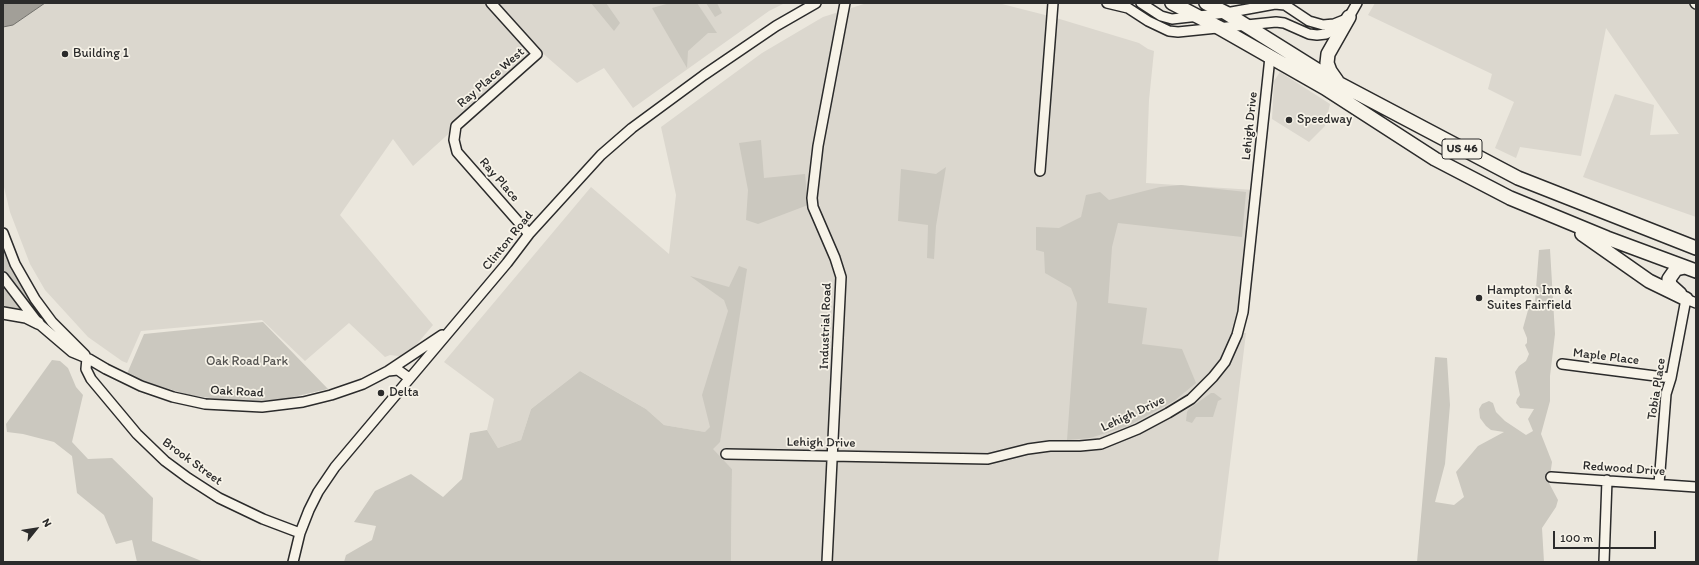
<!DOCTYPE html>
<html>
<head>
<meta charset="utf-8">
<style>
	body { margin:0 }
	#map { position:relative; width:1699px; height:565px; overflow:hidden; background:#ebe7dd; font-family:Itim,sans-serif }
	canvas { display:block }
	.frame { position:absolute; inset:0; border:4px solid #2b2b2b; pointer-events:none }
	.north { position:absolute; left:16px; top:509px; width:40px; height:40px; -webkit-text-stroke:3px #f7f3e8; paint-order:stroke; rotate:60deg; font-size:11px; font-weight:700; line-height:16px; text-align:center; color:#2b2b2b }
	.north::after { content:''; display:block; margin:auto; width:14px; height:18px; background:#2b2b2b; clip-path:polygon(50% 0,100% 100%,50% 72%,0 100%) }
	.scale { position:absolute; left:1553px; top:531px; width:103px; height:18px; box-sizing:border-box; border:2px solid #2b2b2b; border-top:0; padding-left:5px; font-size:12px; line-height:14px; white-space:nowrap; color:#2b2b2b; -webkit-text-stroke:3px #f7f3e8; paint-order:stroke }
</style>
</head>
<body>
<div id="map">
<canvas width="1699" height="565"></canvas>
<div class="frame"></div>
<div class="north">N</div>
<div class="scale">100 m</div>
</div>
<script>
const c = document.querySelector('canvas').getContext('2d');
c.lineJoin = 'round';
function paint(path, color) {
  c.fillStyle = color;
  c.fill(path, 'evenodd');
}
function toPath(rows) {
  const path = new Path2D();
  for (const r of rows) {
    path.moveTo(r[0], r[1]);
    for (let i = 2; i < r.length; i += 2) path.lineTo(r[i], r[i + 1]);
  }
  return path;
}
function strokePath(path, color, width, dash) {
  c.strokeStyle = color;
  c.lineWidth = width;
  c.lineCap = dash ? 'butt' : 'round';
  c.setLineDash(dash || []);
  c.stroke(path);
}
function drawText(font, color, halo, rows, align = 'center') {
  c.font = font + ' Itim,sans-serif';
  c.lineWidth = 3.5;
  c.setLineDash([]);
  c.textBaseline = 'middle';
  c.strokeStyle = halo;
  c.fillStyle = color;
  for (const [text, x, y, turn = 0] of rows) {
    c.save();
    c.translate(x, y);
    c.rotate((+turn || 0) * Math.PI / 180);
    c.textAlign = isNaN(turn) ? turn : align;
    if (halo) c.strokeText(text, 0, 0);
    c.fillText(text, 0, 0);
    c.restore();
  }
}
const built = toPath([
	[45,3,785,3,769,11,633,108,604,68,577,83,540,51,413,166,393,139,340,215,433,325,406,357,390,355,385,357,349,323,305,361,262,320,141,331,127,363,122,361,88,337,45,290,30,264,10,212,3,183,3,27,13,25],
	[867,3,998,3,1053,17,1139,43,1148,49,1154,51,1149,100,1146,183,1254,190,1236,333,1246,333,1218,562,731,562,732,469,707,444,704,432,664,425,646,409,580,371,531,409,521,440,498,448,487,430,494,399,444,362,591,187,669,254,676,195,661,127,762,53,823,17],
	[1375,3,1696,3,1696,217,1583,177,1615,94,1654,105,1650,135,1679,134,1606,28,1581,156,1520,147,1516,158,1495,148,1514,102,1488,89,1492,74,1368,15],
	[1280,72,1330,104,1325,126,1309,142,1272,119,1274,81]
]);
const green = toPath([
	[591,3,606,3,620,23,614,31],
	[670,3,697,3,717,33,708,33,688,51,687,68,652,8],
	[706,3,717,3,722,13,715,17],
	[761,140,764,178,805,174,808,205,758,224,746,220,748,190,739,143],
	[946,167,936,226,934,259,927,258,928,225,898,221,901,169,936,174],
	[1181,185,1246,192,1242,237,1118,223,1112,247,1108,303,1147,308,1142,344,1182,349,1196,383,1174,401,1128,426,1090,438,1067,440,1077,303,1071,288,1045,273,1044,252,1036,250,1036,227,1059,228,1081,217,1086,195,1100,192,1109,200,1160,187],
	[3,244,13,269,27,294,35,306,62,337,41,319,28,305,4,271],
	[1550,249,1555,334,1550,376,1550,401,1541,434,1552,462,1549,483,1558,500,1556,507,1542,528,1544,562,1417,562,1435,357,1447,358,1450,405,1445,464,1435,502,1454,505,1464,497,1456,472,1478,446,1504,432,1491,430,1486,426,1480,418,1479,409,1482,404,1489,401,1493,403,1496,412,1505,421,1526,435,1533,431,1528,419,1534,409,1520,408,1516,403,1517,399,1520,395,1515,372,1519,366,1526,361,1529,354,1525,345,1527,343,1527,338,1523,328,1530,303,1535,301,1539,250],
	[739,266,747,269,720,442,713,449,732,469,731,562,344,562,346,555,372,540,376,526,354,522,375,491,411,474,443,497,462,479,470,433,487,430,498,448,521,440,531,409,580,371,646,409,664,425,705,432,710,427,702,395,728,311,724,300,690,276,729,287],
	[3,282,27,313,3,308],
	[263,322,328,389,284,399,259,401,224,400,189,395,126,376,144,334],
	[52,360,60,361,68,368,76,387,83,395,72,442,88,459,112,458,153,498,152,541,204,562,137,562,132,540,116,544,104,515,77,493,72,456,54,442,23,434,7,432,6,424],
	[1211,393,1214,393,1222,399,1218,401,1213,417,1196,417,1192,423,1186,421,1187,412,1189,409]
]);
const water = toPath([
	[3,3,45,3,13,25,3,27,3,3]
]);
const minor = toPath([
	[491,3,537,54,456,126,454,140,457,152,529,234],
	[1107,3,1128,8,1148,21,1169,31,1178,32,1276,22,1284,23,1309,34,1317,35,1326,34,1336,29,1349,17,1357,3],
	[1141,3,1161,16,1172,19,1226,13,1275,4,1285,5,1309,21,1323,25,1334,24,1344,20],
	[1695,3,1696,4],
	[1040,171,1053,3],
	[3,233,15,264,35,299,52,322,85,355],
	[3,277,38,323,72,352,89,359,106,369,141,386,173,397,205,404,262,407,303,402,331,395,363,384,388,371,442,335],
	[87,358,86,369,91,379,137,434,165,461,188,478,219,498,263,519,300,533],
	[1562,364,1671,378],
	[388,371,398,370,409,378],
	[726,454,988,459,1028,449,1050,446,1080,446,1101,444,1138,429,1168,413,1191,399,1213,377,1225,362,1237,335,1243,312,1270,57],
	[1551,477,1696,487],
	[1659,484,1666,394,1671,378,1686,299,1696,303],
	[293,562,300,533,309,510,318,492,335,467,507,263,529,234,601,155,632,128,704,75,776,26,816,3],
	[827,562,841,277,835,258,813,207,812,198,818,146,845,3],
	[1604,562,1607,480]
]);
const major = toPath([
	[3,313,26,317,38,323]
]);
const highway = toPath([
	[1172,3,1218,27,1325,88,1435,159,1510,198,1607,238,1696,271],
	[1206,3,1226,13,1338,83,1518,178,1696,248],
	[1337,81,1330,71,1327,63,1328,54,1349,17],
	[1582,234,1649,281,1686,299],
	[1680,294,1670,285,1669,279,1676,269,1685,267]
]);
const markers = [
	[65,54,4,"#2b2b2b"],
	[1289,120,4,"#2b2b2b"],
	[1479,298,4,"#2b2b2b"],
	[381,393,4,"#2b2b2b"]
];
const shields = [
	[1462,149,40]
];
const shieldNames = [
	["US 46",1462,149]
];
const poiNames = [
	["Building 1",73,54],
	["Speedway",1297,120],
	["Hampton Inn &",1487,291],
	["Suites Fairfield",1487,306],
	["Delta",389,393]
];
const streetNames = [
	["Ray Place West",491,78,-41],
	["Lehigh Drive",1250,126,-84],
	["Ray Place",499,180,49],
	["Clinton Road",508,241,-51],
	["Industrial Road",826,326,-88],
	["Maple Place",1606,357,7],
	["Tobia Place",1657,389,-81],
	["Oak Road",237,392,3],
	["Lehigh Drive",1133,414,-25],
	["Lehigh Drive",821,443,1],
	["Brook Street",192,462,36],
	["Redwood Drive",1624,469,4]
];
const parkNames = [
	["Oak Road Park",247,362]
];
paint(built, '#dbd7ce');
paint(green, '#cbc8bf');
paint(water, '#a29f98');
strokePath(water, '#72716c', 1);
strokePath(minor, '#2b2b2b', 12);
strokePath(major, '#2b2b2b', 14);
strokePath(highway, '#2b2b2b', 16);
strokePath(minor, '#f7f3e8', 9);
strokePath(major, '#f7f3e8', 11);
strokePath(highway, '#f7f3e8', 13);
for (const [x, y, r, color] of markers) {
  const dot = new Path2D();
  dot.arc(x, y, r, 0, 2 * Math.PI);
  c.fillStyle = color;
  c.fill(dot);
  strokePath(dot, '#f7f3e8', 1.5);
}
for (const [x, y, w] of shields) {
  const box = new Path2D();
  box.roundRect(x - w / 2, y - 10, w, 20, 3);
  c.fillStyle = '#f7f3e8';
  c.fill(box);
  strokePath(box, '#2b2b2b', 1);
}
drawText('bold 12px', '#2b2b2b', null, shieldNames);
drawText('13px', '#2b2b2b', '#f7f3e8', poiNames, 'left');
drawText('13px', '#2b2b2b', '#f7f3e8', streetNames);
drawText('13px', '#535250', '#f7f3e8', parkNames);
</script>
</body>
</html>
